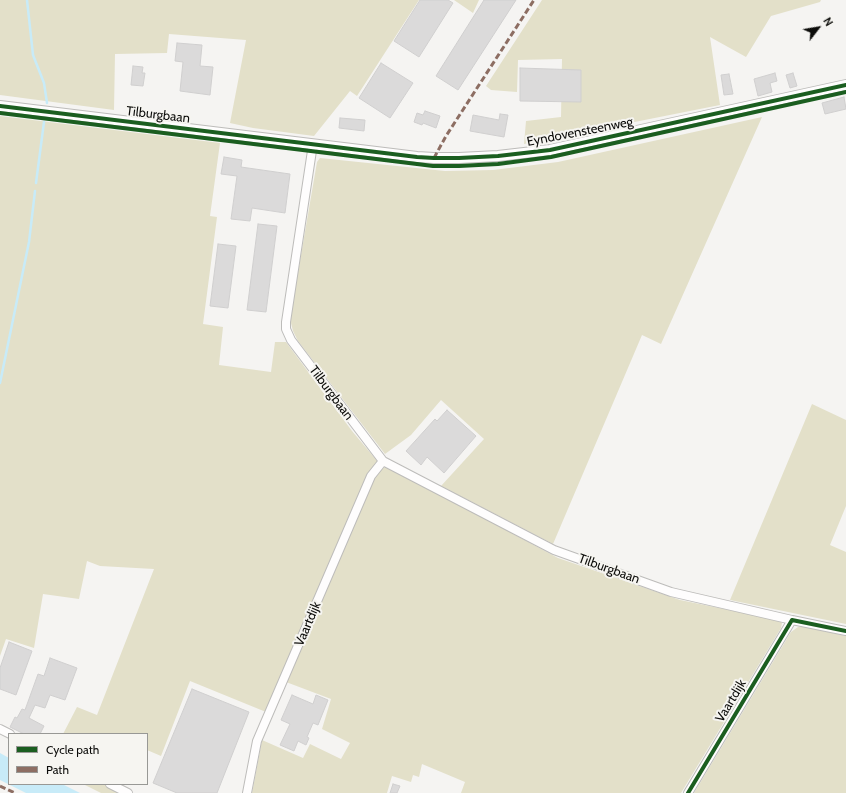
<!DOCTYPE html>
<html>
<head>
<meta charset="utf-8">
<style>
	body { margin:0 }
	#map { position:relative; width:846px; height:793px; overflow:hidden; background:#f5f4f2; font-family:Cabin,sans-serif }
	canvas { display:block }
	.legend { position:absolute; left:8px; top:733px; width:140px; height:52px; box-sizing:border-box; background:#f6f5f1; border:1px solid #989895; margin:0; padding:5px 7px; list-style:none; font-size:12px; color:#0c0c0a }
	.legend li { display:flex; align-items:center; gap:8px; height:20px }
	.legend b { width:20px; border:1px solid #989895 }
	.north { position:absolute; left:798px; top:8px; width:40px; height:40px; -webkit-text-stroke:3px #f6f5f1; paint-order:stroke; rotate:59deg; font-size:11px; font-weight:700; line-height:16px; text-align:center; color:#0c0c0a }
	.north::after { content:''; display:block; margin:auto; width:14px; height:18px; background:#0c0c0a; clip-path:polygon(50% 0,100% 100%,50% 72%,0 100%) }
</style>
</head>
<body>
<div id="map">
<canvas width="846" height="793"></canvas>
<ul class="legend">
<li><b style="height:5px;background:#1b5e20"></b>Cycle path</li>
<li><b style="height:5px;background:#8d6e63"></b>Path</li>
</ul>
<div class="north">N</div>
</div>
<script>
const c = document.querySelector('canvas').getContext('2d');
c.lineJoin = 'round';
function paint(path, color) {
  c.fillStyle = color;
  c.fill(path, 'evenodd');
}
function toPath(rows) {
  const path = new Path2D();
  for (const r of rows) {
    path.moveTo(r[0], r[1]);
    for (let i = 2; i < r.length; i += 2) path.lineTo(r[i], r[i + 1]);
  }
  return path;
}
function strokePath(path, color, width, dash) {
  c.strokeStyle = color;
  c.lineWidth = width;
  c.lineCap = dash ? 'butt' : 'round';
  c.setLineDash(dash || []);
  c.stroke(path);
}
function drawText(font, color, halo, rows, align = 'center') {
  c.font = font + ' Cabin,sans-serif';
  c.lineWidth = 4;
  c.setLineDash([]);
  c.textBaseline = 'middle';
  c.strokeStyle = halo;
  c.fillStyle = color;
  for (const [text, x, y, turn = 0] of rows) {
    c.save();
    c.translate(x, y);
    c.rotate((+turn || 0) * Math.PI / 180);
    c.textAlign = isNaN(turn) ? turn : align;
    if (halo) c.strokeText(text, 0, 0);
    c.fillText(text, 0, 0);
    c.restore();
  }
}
const green = toPath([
	[0,0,419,0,357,96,350,91,314,136,253,128,230,123,246,40,169,34,167,53,115,54,114,110,0,95],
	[454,0,479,0,473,13],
	[542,0,821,0,820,2,771,16,746,57,710,37,720,105,524,144,526,121,561,117,562,59,518,60,517,92,491,90,486,86],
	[0,116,220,143,210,216,217,217,203,324,223,327,219,365,271,372,275,342,286,342,352,431,378,462,266,712,190,681,161,756,147,750,147,734,63,734,77,707,97,715,154,569,100,566,87,561,79,599,43,594,34,648,6,639,0,656],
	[762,117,661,344,642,335,553,544,441,486,484,439,441,400,411,435,385,454,298,341,293,331,291,323,291,313,317,162,320,158,445,171,493,170,558,162],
	[812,404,846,420,846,506,830,545,846,552,846,624,730,600],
	[387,466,558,558,680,600,778,620,782,623,781,628,681,793,461,793,465,782,422,764,419,777,413,775,411,782,392,776,387,793,252,793,262,740,303,758,310,744,341,759,350,743,322,729,331,699,286,682,375,476,382,469],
	[798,627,806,627,846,636,846,793,694,793,791,632],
	[83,784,107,784,125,793,101,793]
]);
const water = toPath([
	[0,753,9,758,9,784,62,784,80,793,26,793,0,780]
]);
const stream = toPath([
	[27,0,33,55,44,83,47,103],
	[36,183,44,122],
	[0,383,29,242,35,191]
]);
const building = toPath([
	[420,0,448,0,453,3,419,57,394,41,420,0],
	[484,0,516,0,458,90,436,76,484,0],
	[177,43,202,45,200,66,213,67,210,95,180,91,183,62,175,61,177,43],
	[381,63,413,83,390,118,359,98,381,63],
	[133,66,143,67,142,73,145,73,143,86,131,85,133,66],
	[520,68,581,70,581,102,520,101,520,68],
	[775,73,777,81,770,83,772,92,758,96,754,79,775,73],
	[793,73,797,86,790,88,786,75,793,73],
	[729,74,733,94,724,95,721,75,729,74],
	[844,97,846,109,825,114,822,103,844,97],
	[425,111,440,116,436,128,423,123,422,125,414,122,417,113,423,115,425,111],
	[500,114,508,115,504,137,470,131,473,115,499,120,500,114],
	[340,118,365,120,364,131,339,128,340,118],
	[224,157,242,160,241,167,290,174,285,213,252,208,250,221,231,219,237,176,221,174,224,157],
	[258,224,277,226,266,312,247,310,258,224],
	[218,244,236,246,228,308,210,306,218,244],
	[447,410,476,436,444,473,427,457,421,465,406,451,435,419,437,421,447,410],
	[9,642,32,651,16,695,0,689,0,668,9,642],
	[50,658,77,668,65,700,50,695,45,708,35,705,29,718,44,726,40,734,24,734,10,727,15,717,17,718,22,709,25,710,38,674,44,676,50,658],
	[192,689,249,712,217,793,177,793,153,783,192,689],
	[292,695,313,704,316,695,328,700,318,725,313,723,307,737,309,738,306,745,298,741,294,751,280,745,290,724,281,720,292,695],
	[393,784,400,786,397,793,390,793,393,784]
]);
const minor = toPath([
	[313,144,286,322,286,329,291,340,383,461,554,550,671,592,792,620,846,631],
	[0,729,10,734],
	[110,784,128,793],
	[247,793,257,741,371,476,383,461],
	[688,793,792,620]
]);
const tertiary = toPath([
	[0,106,417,157,434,158,459,158,498,156,550,150,846,85]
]);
const quiet = toPath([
	[434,158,446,136,534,0],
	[0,786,15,793]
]);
const cycleway = toPath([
	[0,106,417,157,434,158,459,158,498,156,550,150,846,85],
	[0,113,417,164,433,166,459,166,498,164,551,157,846,92],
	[688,793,792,620,846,631]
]);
const streetNames = [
	["Tilburgbaan",158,115,7],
	["Eyndovensteenweg",580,132,-11],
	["Tilburgbaan",331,393,53],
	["Tilburgbaan",609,569,20],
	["Vaartdijk",308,624,-67],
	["Vaartdijk",731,701,-59]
];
paint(green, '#e3e0c9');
paint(water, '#c8ebf8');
strokePath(stream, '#c8ebf8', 2.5);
paint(building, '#dbdada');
strokePath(building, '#d0cfcf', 1);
strokePath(minor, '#bdbcba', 10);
strokePath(tertiary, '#bdbcba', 12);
strokePath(minor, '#fefdfd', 8);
strokePath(tertiary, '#fefdfd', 10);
strokePath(quiet, '#8d6e63', 3, [6, 3]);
strokePath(cycleway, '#1b5e20', 4);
drawText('13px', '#0c0c0a', '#f6f5f1', streetNames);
</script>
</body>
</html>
